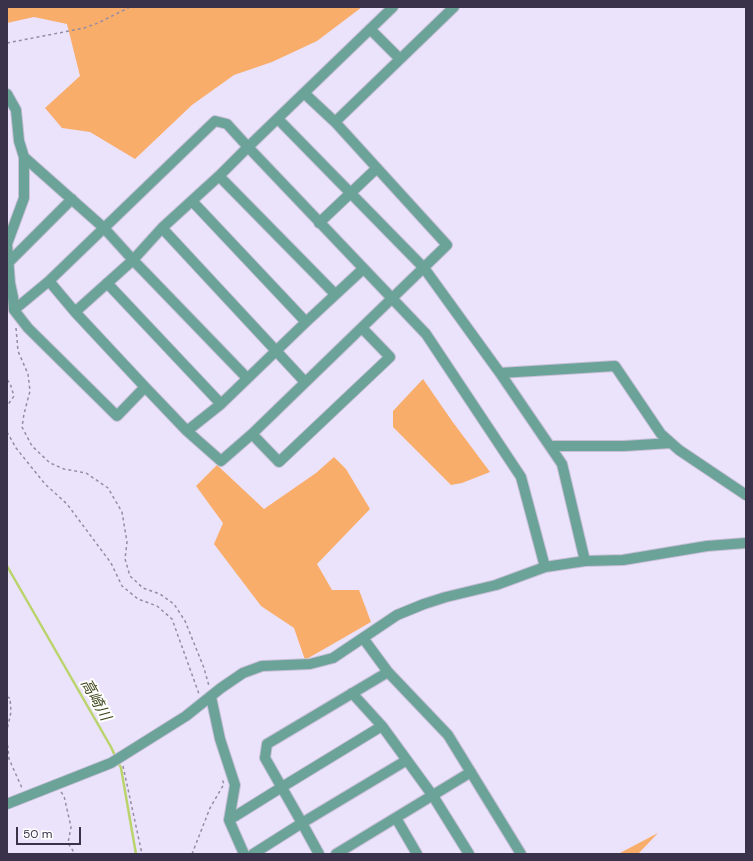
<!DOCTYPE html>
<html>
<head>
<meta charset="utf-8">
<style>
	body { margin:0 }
	#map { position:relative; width:753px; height:861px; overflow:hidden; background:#ebe2fc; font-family:"DM Sans",sans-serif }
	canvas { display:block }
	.frame { position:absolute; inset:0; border:8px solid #3a314a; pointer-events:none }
	.scale { position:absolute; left:16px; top:827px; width:65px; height:18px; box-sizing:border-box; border:2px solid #3a314a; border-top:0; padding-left:5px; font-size:12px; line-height:14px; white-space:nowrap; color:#3a314a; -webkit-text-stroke:3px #fff; paint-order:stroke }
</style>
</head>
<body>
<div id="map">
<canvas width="753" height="861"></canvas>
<div class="frame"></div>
<div class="scale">50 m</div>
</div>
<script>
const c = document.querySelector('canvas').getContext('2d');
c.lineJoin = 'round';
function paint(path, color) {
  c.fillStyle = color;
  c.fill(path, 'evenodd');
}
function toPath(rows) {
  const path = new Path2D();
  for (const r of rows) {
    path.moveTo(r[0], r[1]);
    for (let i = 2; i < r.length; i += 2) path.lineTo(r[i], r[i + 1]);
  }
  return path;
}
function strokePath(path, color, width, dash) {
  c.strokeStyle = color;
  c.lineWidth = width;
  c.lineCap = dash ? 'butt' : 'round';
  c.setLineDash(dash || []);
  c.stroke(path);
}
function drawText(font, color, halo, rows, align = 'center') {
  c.font = font + ' "DM Sans","Noto Sans JP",sans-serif';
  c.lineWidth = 4;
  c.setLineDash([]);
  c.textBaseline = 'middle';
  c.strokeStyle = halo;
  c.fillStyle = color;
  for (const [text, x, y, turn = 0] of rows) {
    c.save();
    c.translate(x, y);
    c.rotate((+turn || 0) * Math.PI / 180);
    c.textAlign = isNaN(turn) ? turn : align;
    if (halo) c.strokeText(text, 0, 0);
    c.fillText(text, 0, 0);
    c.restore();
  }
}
const green = toPath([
	[7,7,362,7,317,41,272,62,234,75,192,105,135,159,90,132,62,128,45,108,80,76,67,24,34,17,7,23],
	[423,379,452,421,490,472,462,483,451,485,393,427,393,411],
	[334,457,346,469,370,509,317,564,332,590,359,590,371,622,305,660,294,628,261,606,214,544,223,523,196,486,217,465,264,509,316,473],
	[658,833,638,854,618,854]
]);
const stream = toPath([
	[7,566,111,747,116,758],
	[118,762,121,768,136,854]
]);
const path = toPath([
	[7,43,69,31,84,28,98,23,130,7],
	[16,328,18,351,28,374,30,391,24,414,22,427,32,446,50,463,64,469,86,473,108,488,122,512,127,542,125,559,130,576,143,588,160,594,174,604,185,621,204,668,209,686],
	[7,380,10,383,14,396,7,406],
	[7,432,16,448,45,484,67,504,111,563,122,586,138,599,157,606,172,619,199,694],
	[7,697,10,698,11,712,7,730],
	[7,739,9,759,22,788],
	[123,766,142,854],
	[61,792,64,796,71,827,68,843,75,854],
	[192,854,210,808,224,784,222,779]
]);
const minor = toPath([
	[370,29,400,59],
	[7,94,16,110,19,141,24,157,24,198,7,244,10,283,13,297,14,310,28,328,117,416,145,387],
	[278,119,424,268,500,373,562,464,585,561],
	[335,122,454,7],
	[24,157,104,228,133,260,247,378],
	[219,176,335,294],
	[192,201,306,322],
	[319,223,377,168],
	[162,228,305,382],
	[8,263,72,199],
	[49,281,75,312,145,387,187,431,221,461,252,434,447,245,335,122,304,93],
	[107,283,221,404],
	[14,310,49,281,215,121,227,124,248,147,426,334,521,477,545,567],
	[75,312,133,260,162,228,219,176,248,147,393,7],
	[500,373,615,366,661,434,679,450,746,495],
	[187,431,221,404,306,322,363,269],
	[252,434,279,462,390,357,362,328],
	[551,446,624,446,671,443],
	[363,638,388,672,448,735,521,854],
	[352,693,382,726,433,796,469,854],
	[211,697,220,739,235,785,229,820,244,854],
	[7,804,111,763,186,716,221,688,243,673,262,666,310,664,333,658,397,615,424,604,446,597,496,585,545,567,585,561,623,560,707,546,746,543],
	[396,818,417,854],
	[229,820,282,787,382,726],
	[253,854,302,823,407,760],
	[319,854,302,823,265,758,267,744,388,672],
	[336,854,471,772]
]);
const waterNames = [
	["高崎川",95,700,61]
];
paint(green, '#f9ad6b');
strokePath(stream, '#b9d46a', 2.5);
strokePath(minor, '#c8bfd8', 12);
strokePath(path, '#958ca5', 1.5, [3, 3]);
strokePath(minor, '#6ba398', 10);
drawText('italic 15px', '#404a1f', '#fff', waterNames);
</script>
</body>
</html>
